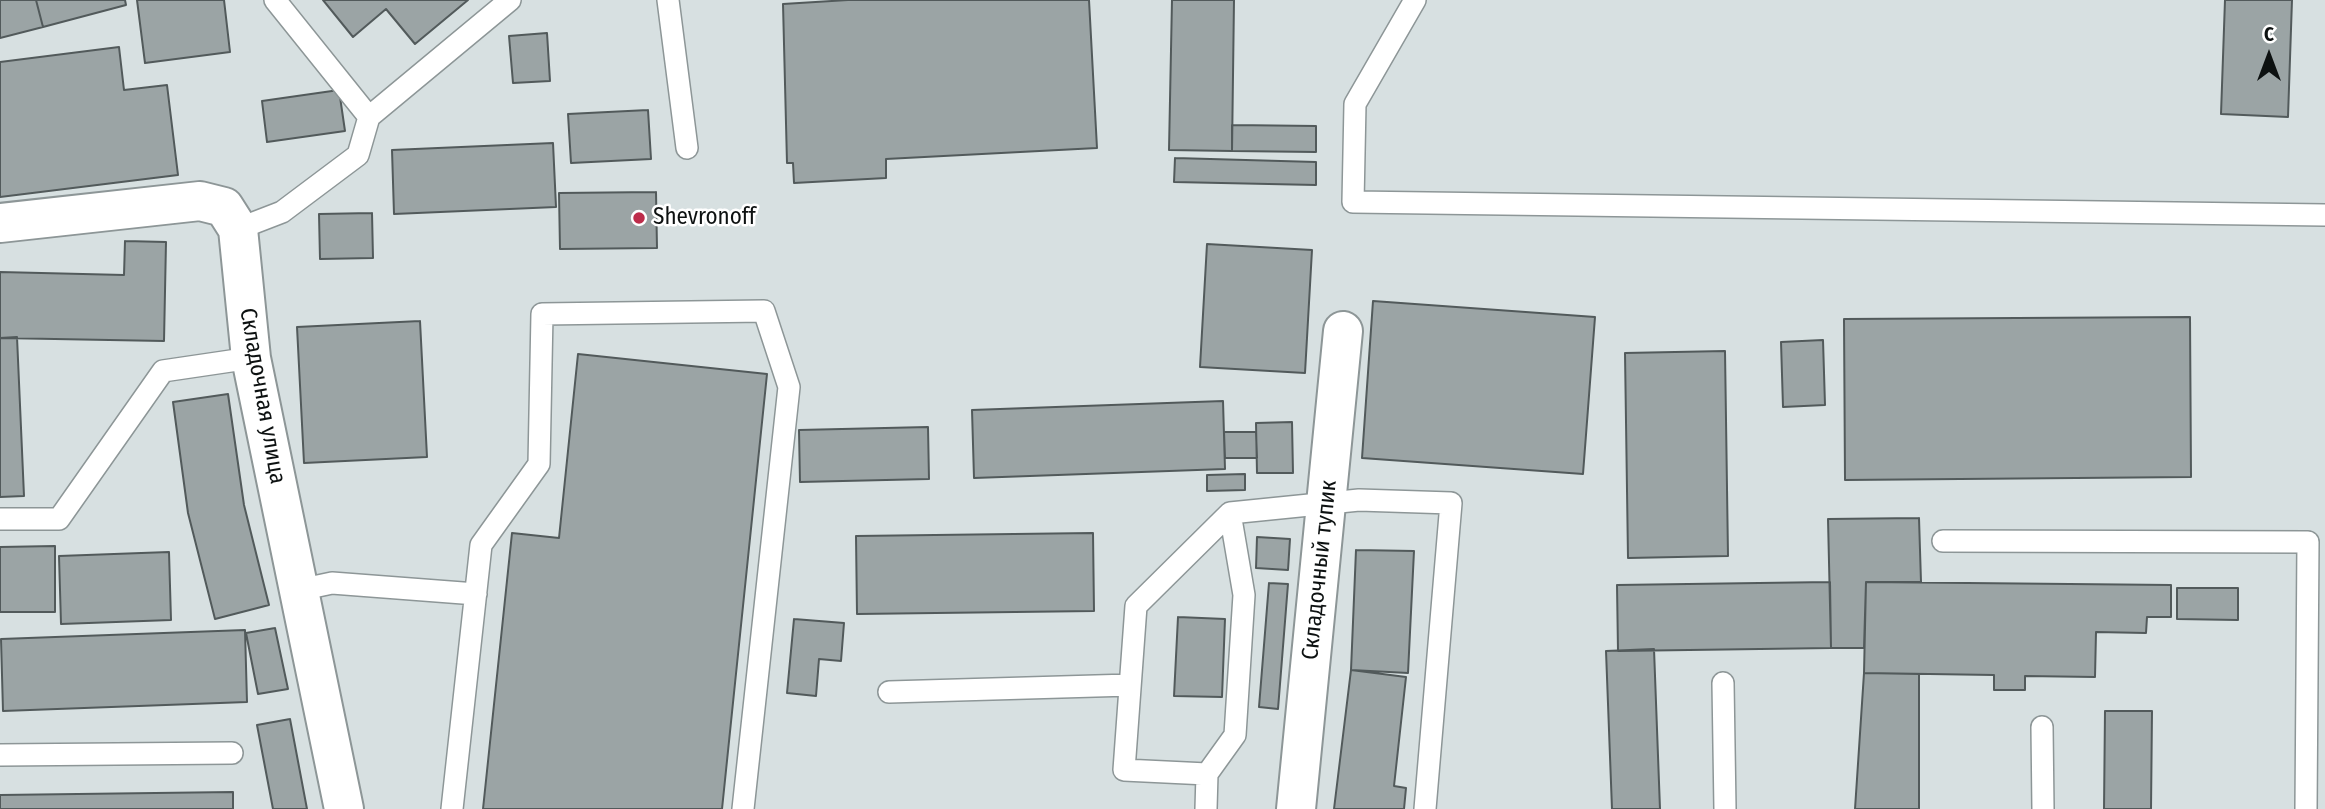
<!DOCTYPE html>
<html>
<head>
<meta charset="utf-8">
<style>
	body { margin:0 }
	#map { position:relative; width:2325px; height:809px; overflow:hidden; background:#d7e0e1; font-family:"Fira Sans Condensed",sans-serif }
	canvas { display:block }
	.north { position:absolute; left:2234px; top:21px; width:70px; height:70px; -webkit-text-stroke:5px #fff; paint-order:stroke; rotate:0deg; font-size:19px; font-weight:700; line-height:28px; text-align:center; color:#0d1111 }
	.north::after { content:''; display:block; margin:auto; width:24px; height:32px; background:#0d1111; clip-path:polygon(50% 0,100% 100%,50% 72%,0 100%) }
</style>
</head>
<body>
<div id="map">
<canvas width="2325" height="809"></canvas>
<div class="north">С</div>
</div>
<script>
const c = document.querySelector('canvas').getContext('2d');
c.lineJoin = 'round';
function paint(path, color) {
  c.fillStyle = color;
  c.fill(path, 'evenodd');
}
function toPath(rows) {
  const path = new Path2D();
  for (const r of rows) {
    path.moveTo(r[0], r[1]);
    for (let i = 2; i < r.length; i += 2) path.lineTo(r[i], r[i + 1]);
  }
  return path;
}
function strokePath(path, color, width, dash) {
  c.strokeStyle = color;
  c.lineWidth = width;
  c.lineCap = dash ? 'butt' : 'round';
  c.setLineDash(dash || []);
  c.stroke(path);
}
function drawText(font, color, halo, rows, align = 'center') {
  c.font = font + ' "Fira Sans Condensed",sans-serif';
  c.lineWidth = 5;
  c.setLineDash([]);
  c.textBaseline = 'middle';
  c.strokeStyle = halo;
  c.fillStyle = color;
  for (const [text, x, y, turn = 0] of rows) {
    c.save();
    c.translate(x, y);
    c.rotate((+turn || 0) * Math.PI / 180);
    c.textAlign = isNaN(turn) ? turn : align;
    if (halo) c.strokeText(text, 0, 0);
    c.fillText(text, 0, 0);
    c.restore();
  }
}
const building = toPath([
	[0,0,36,0,43,27,0,38,0,0],
	[36,0,125,0,126,5,43,27,36,0],
	[137,0,224,0,230,52,145,63,137,0],
	[323,0,468,0,415,44,386,9,353,37,323,0],
	[848,0,1089,0,1097,148,886,159,886,178,794,183,793,163,787,163,783,4,848,0],
	[1172,0,1234,0,1232,151,1169,150,1172,0],
	[2225,0,2292,0,2288,117,2221,114,2225,0],
	[547,33,550,81,513,83,509,36,547,33],
	[119,47,124,90,167,85,178,175,0,197,0,62,119,47],
	[339,90,345,131,267,142,262,101,339,90],
	[648,110,651,159,571,163,568,114,648,110],
	[1232,125,1316,126,1316,152,1232,151,1232,125],
	[553,143,556,207,394,214,392,150,553,143],
	[1175,158,1316,162,1316,185,1174,182,1175,158],
	[656,192,657,248,560,249,559,193,656,192],
	[372,213,373,258,320,259,319,214,372,213],
	[125,241,166,242,164,341,0,338,0,272,124,275,125,241],
	[1207,244,1312,250,1305,373,1200,367,1207,244],
	[1373,301,1595,317,1583,474,1362,458,1373,301],
	[2190,317,2191,477,1845,480,1844,319,2190,317],
	[420,321,427,457,304,463,297,327,420,321],
	[17,337,24,496,0,497,0,338,17,337],
	[1823,340,1825,405,1783,407,1781,342,1823,340],
	[1725,351,1728,556,1628,558,1625,353,1725,351],
	[578,354,767,374,722,809,483,809,512,533,559,538,578,354],
	[228,394,244,505,269,605,215,619,188,513,173,402,228,394],
	[1223,401,1225,469,974,478,972,410,1223,401],
	[1292,422,1293,473,1257,473,1256,423,1292,422],
	[928,427,929,479,800,482,799,430,928,427],
	[1224,432,1256,432,1257,458,1225,458,1224,432],
	[1245,474,1245,490,1207,491,1207,475,1245,474],
	[1919,518,1921,582,1866,582,1864,648,1831,648,1828,519,1919,518],
	[1093,533,1094,611,857,614,856,536,1093,533],
	[1257,537,1290,539,1288,570,1256,568,1257,537],
	[55,546,55,612,0,612,0,547,55,546],
	[1356,550,1414,551,1408,673,1351,670,1356,550],
	[169,552,171,620,61,624,59,556,169,552],
	[1830,582,1831,648,1618,651,1617,585,1830,582],
	[1866,582,2171,585,2171,617,2147,617,2146,633,2096,632,2095,677,2025,676,2025,690,1994,690,1994,675,1864,673,1866,582],
	[1269,583,1288,584,1278,709,1259,707,1269,583],
	[2177,588,2238,588,2238,620,2177,619,2177,588],
	[1178,617,1225,619,1222,697,1174,696,1178,617],
	[794,619,844,623,841,661,819,659,816,696,787,693,794,619],
	[275,628,288,689,258,694,246,633,275,628],
	[245,630,247,702,3,711,1,639,245,630],
	[1654,649,1660,809,1612,809,1606,651,1654,649],
	[1351,670,1406,677,1394,786,1406,788,1404,809,1334,809,1351,670],
	[1864,673,1919,674,1919,809,1855,809,1864,673],
	[2105,711,2152,711,2151,809,2104,809,2105,711],
	[290,719,307,809,273,809,257,725,290,719],
	[233,792,233,809,0,809,0,795,233,792]
]);
const lane = toPath([
	[275,0,369,117],
	[668,0,687,148],
	[1415,0,1355,104,1353,202,2325,215],
	[238,229,282,212,358,155,369,117,510,0],
	[1230,513,1244,595,1235,735,1207,774,1124,770,1136,606,1230,513,1359,500,1451,503,1425,809],
	[0,519,59,519,163,371,251,358],
	[1943,541,2308,542,2306,809],
	[299,590,332,583,476,594],
	[1723,683,1725,809],
	[889,692,1130,685],
	[2042,727,2043,809],
	[0,755,232,753],
	[452,809,481,545,539,464,542,314,764,311,789,387,743,809],
	[1206,809,1207,774]
]);
const street = toPath([
	[0,223,200,201,224,207,238,229,251,358,344,809],
	[1296,809,1343,331]
]);
const markers = [
	[639,218,7,"#bd2c4a"]
];
const poiNames = [
	["Shevronoff",653,218]
];
const streetNames = [
	["Складочная улица",262,396,80],
	["Складочный тупик",1320,570,-84]
];
paint(building, '#9ba4a5');
strokePath(building, '#525a5b', 2);
strokePath(lane, '#8d9697', 24);
strokePath(street, '#8d9697', 42);
strokePath(lane, '#fff', 21);
strokePath(street, '#fff', 38);
for (const [x, y, r, color] of markers) {
  const dot = new Path2D();
  dot.arc(x, y, r, 0, 2 * Math.PI);
  c.fillStyle = color;
  c.fill(dot);
  strokePath(dot, '#fff', 2.5);
}
drawText('23px', '#0d1111', '#fff', poiNames, 'left');
drawText('23px', '#0d1111', '#fff', streetNames);
</script>
</body>
</html>
